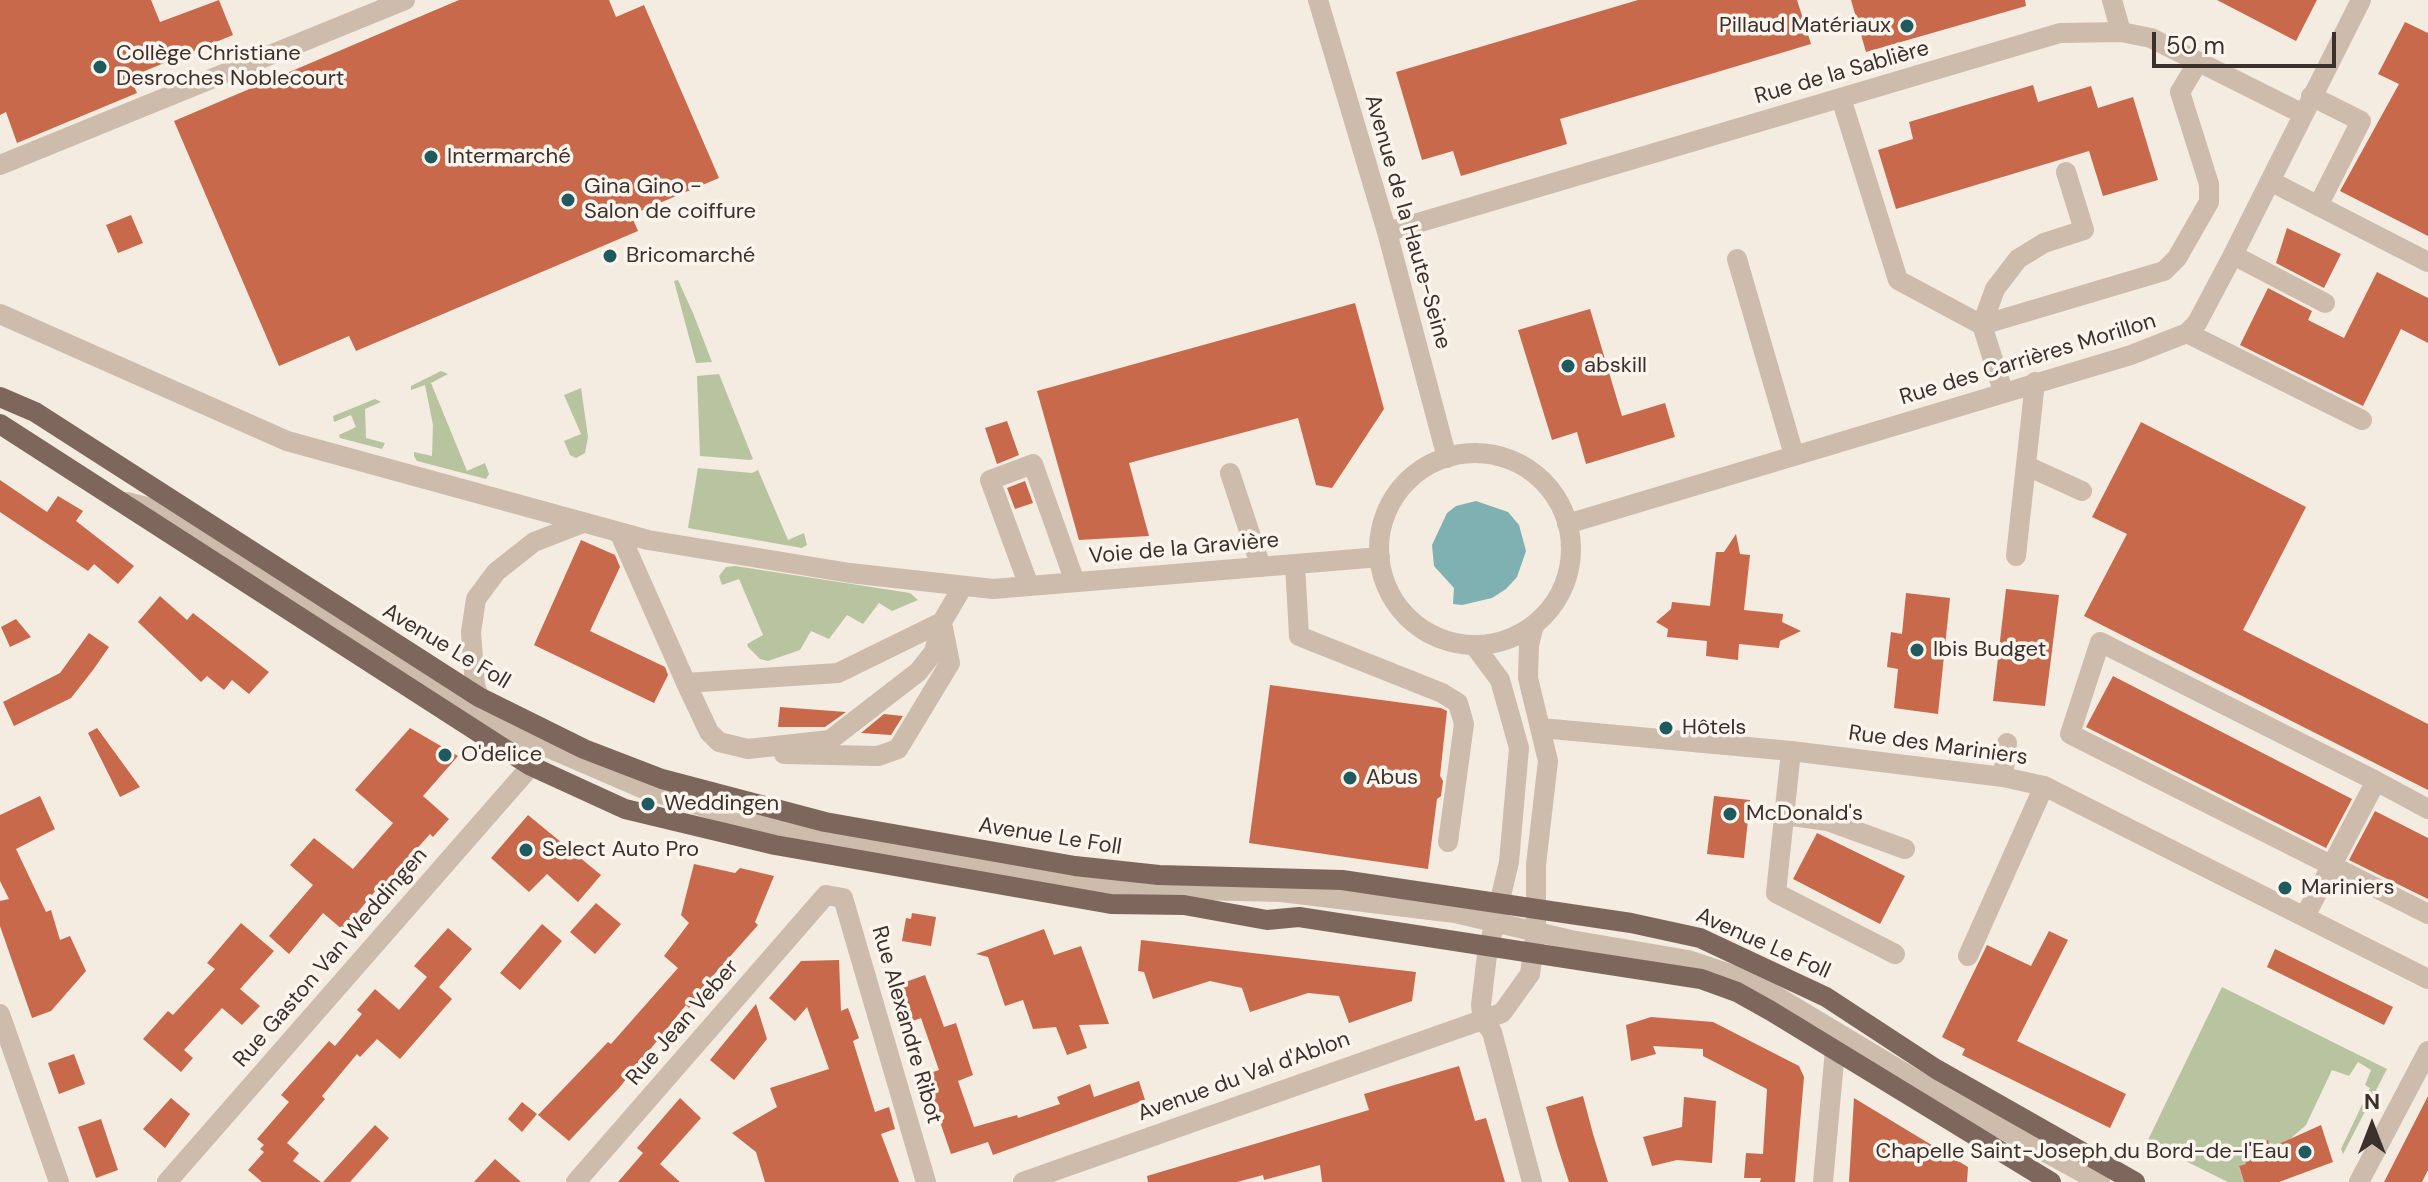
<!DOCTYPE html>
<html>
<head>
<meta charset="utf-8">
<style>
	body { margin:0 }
	#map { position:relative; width:2428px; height:1182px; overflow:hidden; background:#f4ebe1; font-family:"DM Sans",sans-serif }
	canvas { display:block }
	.north { position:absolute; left:2332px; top:1086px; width:80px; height:80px; -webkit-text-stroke:6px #fbf5ee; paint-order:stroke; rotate:0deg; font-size:22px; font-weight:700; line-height:32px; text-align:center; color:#3b302b }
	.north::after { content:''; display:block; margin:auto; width:28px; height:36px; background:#3b302b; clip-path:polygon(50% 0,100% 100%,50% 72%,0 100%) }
	.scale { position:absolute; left:2152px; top:32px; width:184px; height:36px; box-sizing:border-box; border:4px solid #3b302b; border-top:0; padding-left:10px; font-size:24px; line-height:28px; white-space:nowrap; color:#3b302b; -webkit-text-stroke:6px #fbf5ee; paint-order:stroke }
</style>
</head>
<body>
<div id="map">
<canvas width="2428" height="1182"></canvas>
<div class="north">N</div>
<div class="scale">50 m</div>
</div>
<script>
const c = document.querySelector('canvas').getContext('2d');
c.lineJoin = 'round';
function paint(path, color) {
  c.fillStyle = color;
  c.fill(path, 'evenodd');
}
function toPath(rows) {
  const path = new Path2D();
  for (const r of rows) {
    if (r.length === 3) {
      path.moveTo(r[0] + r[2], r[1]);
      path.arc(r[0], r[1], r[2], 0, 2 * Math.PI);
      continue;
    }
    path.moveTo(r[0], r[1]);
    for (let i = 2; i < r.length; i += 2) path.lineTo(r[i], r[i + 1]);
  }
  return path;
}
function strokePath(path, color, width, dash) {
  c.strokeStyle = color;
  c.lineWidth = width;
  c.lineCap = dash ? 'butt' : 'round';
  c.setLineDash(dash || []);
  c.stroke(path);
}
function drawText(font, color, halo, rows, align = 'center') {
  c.font = font + ' "DM Sans",sans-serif';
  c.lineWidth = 7;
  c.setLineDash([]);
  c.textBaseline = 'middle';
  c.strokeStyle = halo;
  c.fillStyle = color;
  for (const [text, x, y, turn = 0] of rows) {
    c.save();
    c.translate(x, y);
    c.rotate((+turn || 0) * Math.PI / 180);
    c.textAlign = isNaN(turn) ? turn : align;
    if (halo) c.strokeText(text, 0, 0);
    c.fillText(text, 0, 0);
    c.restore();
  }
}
const green = toPath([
	[678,280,693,313,712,362,696,363,674,281],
	[441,371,448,374,431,383,467,471,485,463,489,474,486,479,417,461,414,456,414,452,432,456,433,425,425,385,411,390,411,386],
	[719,374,753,459,750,460,700,456,697,376],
	[581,388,588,437,585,453,576,458,570,455,564,441,581,434,564,395],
	[375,399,381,402,365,409,366,438,385,443,382,449,340,438,339,435,356,427,351,415,334,422,333,416],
	[698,468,752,473,758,470,788,540,804,533,807,545,802,548,688,528],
	[735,566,910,593,918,600,892,611,879,603,863,624,847,615,829,639,811,631,800,650,768,661,760,659,748,647,747,644,763,635,739,579,722,585,719,576,726,567],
	[2222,987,2387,1069,2343,1154,2341,1149,2370,1088,2365,1085,2371,1070,2358,1062,2349,1076,2332,1070,2306,1125,2273,1154,2267,1140,2241,1150,2246,1164,2239,1167,2244,1182,2228,1182,2147,1142]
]);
const water = toPath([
	[1476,501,1508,512,1519,525,1526,551,1517,577,1506,589,1492,598,1462,605,1453,604,1454,588,1434,566,1432,545,1447,513,1456,506]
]);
const building = toPath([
	[0,0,151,0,160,22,219,0,233,35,130,77,137,93,17,143,6,112,0,115],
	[459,0,609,0,616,17,644,5,719,178,631,215,638,231,356,351,349,336,279,366,174,121],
	[1638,0,1797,0,1811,44,1560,119,1567,144,1461,176,1453,151,1422,160,1396,72],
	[1851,0,2025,0,2026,6,1866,52],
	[2217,0,2317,0,2296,41],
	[2405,22,2428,33,2428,236,2340,191,2399,84,2378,74],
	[2033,85,2038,102,2091,86,2098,108,2133,97,2158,180,2103,196,2089,151,1896,209,1878,150,1913,139,1909,122],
	[131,215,143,243,118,253,106,225],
	[2287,228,2341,254,2324,288,2276,263],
	[2377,272,2428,298,2428,343,2401,329,2363,406,2240,345,2268,288,2312,311,2308,320,2344,338],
	[1355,303,1384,409,1332,488,1316,485,1298,418,1129,463,1149,536,1079,540,1037,391],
	[1590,309,1622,416,1665,403,1675,437,1586,464,1577,432,1552,440,1518,330],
	[1007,421,1019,455,997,464,985,428],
	[2141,422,2306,507,2243,630,2428,724,2428,790,2084,616,2127,534,2092,517],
	[0,480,47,512,58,496,83,511,76,521,134,566,118,584,94,564,88,571,0,512],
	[1025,481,1033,503,1015,509,1007,488],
	[1736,534,1740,554,1750,555,1744,610,1783,614,1782,622,1801,631,1780,641,1779,648,1739,644,1738,660,1706,656,1707,641,1667,637,1668,629,1656,622,1671,609,1672,602,1710,606,1716,552,1724,552],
	[581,540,615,555,620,567,590,631,665,667,668,675,654,703,534,645],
	[2006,589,2059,595,2045,706,1993,701],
	[1906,593,1950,598,1938,714,1894,708,1898,669,1887,667,1891,632,1902,634],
	[160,596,187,620,193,613,269,672,249,694,232,680,224,690,207,676,201,682,138,622],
	[16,619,31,637,10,647,1,627],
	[89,633,109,647,93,670,71,698,14,726,3,702,60,673],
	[2113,676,2352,799,2326,848,2086,727],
	[1270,685,1441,708,1447,711,1440,776,1443,781,1441,796,1437,799,1428,869,1249,843],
	[780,707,846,712,825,727,778,727],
	[884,714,903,716,891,735,861,733],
	[97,728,140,787,120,797,88,733],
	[410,728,458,756,423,796,449,819,433,837,430,834,379,891,377,889,343,930,323,913,289,954,269,936,313,885,290,865,314,838,353,869,393,823,355,790],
	[40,796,55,829,16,849,46,912,51,910,60,940,70,936,86,971,51,1011,32,1018,0,926,0,901,9,899,0,881,0,815],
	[1714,796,1750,800,1744,858,1707,854],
	[2375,811,2428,838,2428,899,2349,860],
	[528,815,601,875,578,902,547,874,529,892,491,858],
	[1817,833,1905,876,1880,924,1793,879],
	[694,864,735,873,740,868,774,876,755,922,758,925,703,987,706,990,689,1008,686,1005,619,1088,569,1141,538,1115,608,1042,611,1044,678,968,664,956,689,923,681,915],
	[596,903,621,924,595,954,570,932],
	[912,913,936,917,931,946,902,941,906,918,911,919],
	[241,923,274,951,240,989,260,1006,242,1025,222,1008,184,1050,193,1058,181,1072,143,1039,168,1011,173,1015,215,969,207,963],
	[542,924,562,941,520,990,500,973],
	[448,928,472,949,439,987,452,999,400,1059,377,1039,360,1057,357,1054,322,1096,325,1099,287,1143,299,1153,293,1161,321,1182,262,1182,248,1170,264,1152,260,1149,264,1145,257,1139,289,1102,281,1095,329,1041,335,1046,362,1014,357,1010,375,989,399,1010,427,977,414,966],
	[1044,929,1054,955,1081,946,1109,1024,1079,1025,1087,1048,1067,1055,1056,1027,1033,1029,1023,1000,1005,1006,988,957,976,954],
	[2049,931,2068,940,2017,1041,2126,1094,2110,1128,1962,1055,1965,1049,1942,1037,1987,945,2031,966],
	[1141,940,1416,972,1412,1001,1349,1023,1339,996,1308,993,1250,1012,1242,988,1210,981,1153,999,1144,972,1138,971],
	[2275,949,2393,1007,2384,1025,2267,967],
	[839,960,841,1011,848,1008,859,1038,853,1041,875,1112,889,1107,895,1129,881,1134,899,1182,765,1182,756,1152,732,1133,777,1107,770,1088,829,1069,807,1007,795,1021,769,998,801,961],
	[925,975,944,1027,956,1023,973,1075,958,1081,974,1127,1017,1115,1018,1118,1060,1104,1057,1097,1090,1084,1094,1097,1139,1081,1145,1100,993,1155,988,1142,951,1154,924,1075,939,1070,921,1018,910,1022,897,985],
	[756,1004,767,1039,734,1080,710,1060],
	[1651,1017,1713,1022,1799,1066,1804,1077,1795,1182,1760,1182,1761,1178,1744,1178,1746,1153,1763,1154,1767,1089,1703,1056,1703,1049,1653,1046,1656,1054,1631,1061,1626,1025],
	[74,1054,85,1084,59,1094,48,1063],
	[1459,1066,1475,1121,1486,1118,1505,1182,1322,1182,1320,1165,1264,1180,1263,1175,1237,1182,1148,1182,1147,1176,1369,1110,1364,1094],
	[1583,1096,1593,1134,1608,1182,1569,1182,1558,1148,1546,1107],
	[2428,1096,2428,1170,2422,1182,2384,1182],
	[1684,1097,1716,1101,1712,1163,1677,1160,1652,1166,1643,1137,1682,1127],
	[171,1098,190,1114,165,1148,143,1129],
	[680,1098,701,1118,660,1164,680,1182,618,1182,643,1153,637,1148],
	[1854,1098,1968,1167,1967,1182,1849,1182],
	[522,1102,537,1114,522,1132,508,1119],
	[101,1119,118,1170,96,1178,78,1127],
	[375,1125,389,1138,350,1182,323,1182],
	[2321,1125,2333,1162,2279,1182,2244,1182,2239,1166,2246,1164,2241,1150,2268,1140,2270,1148],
	[495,1159,521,1182,474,1182]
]);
const minor = toPath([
	[1318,0,1387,232,1447,458],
	[2112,0,2121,32],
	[2311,96,2361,121,2318,206],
	[1841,98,1898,280,1982,325,2164,271,2177,258,2209,202,2209,184,2180,92,2198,62],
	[0,165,405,0],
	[2270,181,2428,262],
	[1387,232,2060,33,2121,32,2151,38,2303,114],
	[2233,255,2325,303],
	[1737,259,1794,455],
	[0,314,287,441,648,540,850,573,993,589,1380,557],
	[2187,333,2362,420],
	[2003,391,1982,325,1995,289,2018,259,2044,243,2084,230,2066,172],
	[1475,549,96],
	[2027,466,2082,491],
	[1230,473,1261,567],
	[127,502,170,513,370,646,512,732,644,789,724,813,846,841,1075,883,1150,889,1281,892,1455,913,1571,940,1688,960,1742,978,1773,994,1948,1099,2100,1182],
	[1567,524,2131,355,2187,333,2197,323,2233,255,2361,0],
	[619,532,686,683,838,673,942,622,963,586],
	[2016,556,2035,382],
	[1295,564,1299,636,1442,693,1458,703,1464,724,1448,842],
	[1029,586,990,480,1033,464,1075,582],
	[1474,645,1500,680,1519,748,1509,862,1487,955,1481,1005,1483,1020,1492,1032,1532,1182],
	[686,683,709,732,719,742,748,749,830,740,918,672,934,652,942,622],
	[479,697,475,685,471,632,476,599,496,572,534,542,583,523],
	[1541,728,1791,751,2003,777,2044,786,2428,979],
	[1791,751,1776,893,1895,954],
	[784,754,878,756,898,749,950,663,943,628],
	[2003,777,2007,743],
	[2376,781,2100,642,2070,734,2428,914],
	[1785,815,1828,821,1905,849],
	[2305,916,2376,781,2428,809],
	[1968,956,2044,786],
	[0,1014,59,1182],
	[167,1182,531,766],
	[576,1182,826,895,843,898,926,1182],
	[1023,1182,1502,1013,1530,974,1536,931,1536,865,1548,761,1528,678,1529,645,1534,625],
	[1823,1182,1835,1050],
	[2359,1182,2428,1051]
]);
const major = toPath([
	[0,397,35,412,479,697,584,749,662,779,825,822,1075,866,1159,875,1342,880,1631,923,1700,938,1826,997,1936,1069,2135,1182],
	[0,424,531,766,625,809,775,845,1111,904,1184,905,1267,920,1299,917,1701,979,1737,992,1771,1011,2051,1182]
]);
const markers = [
	[1907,26,8,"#1f5a5e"],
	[100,67,8,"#1f5a5e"],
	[431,157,8,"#1f5a5e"],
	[568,200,8,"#1f5a5e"],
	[610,256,8,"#1f5a5e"],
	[1568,366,8,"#1f5a5e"],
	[1917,650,8,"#1f5a5e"],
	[1666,728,8,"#1f5a5e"],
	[445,755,8,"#1f5a5e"],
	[1350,778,8,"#1f5a5e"],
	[648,804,8,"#1f5a5e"],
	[1730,814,8,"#1f5a5e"],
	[526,850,8,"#1f5a5e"],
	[2285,888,8,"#1f5a5e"],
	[2305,1152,8,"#1f5a5e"]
];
const poiNames = [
	["Pillaud Matériaux",1891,26,"right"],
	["Collège Christiane",116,54],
	["Desroches Noblecourt",116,79],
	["Intermarché",447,157],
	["Gina Gino -",584,187],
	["Salon de coiffure",584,212],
	["Bricomarché",626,256],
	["abskill",1584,366],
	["Ibis Budget",1933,650],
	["Hôtels",1682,728],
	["O'delice",461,755],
	["Abus",1366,778],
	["Weddingen",664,804],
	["McDonald's",1746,814],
	["Select Auto Pro",542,850],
	["Mariniers",2301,888],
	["Chapelle Saint-Joseph du Bord-de-l'Eau",2289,1152,"right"]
];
const streetNames = [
	["Rue de la Sablière",1842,73,-16],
	["Avenue de la Haute-Seine",1407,222,74],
	["Rue des Carrières Morillon",2028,360,-17],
	["Voie de la Gravière",1184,549,-5],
	["Avenue Le Foll",446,647,31],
	["Rue des Mariniers",1938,746,8],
	["Avenue Le Foll",1050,837,9],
	["Avenue Le Foll",1763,944,24],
	["Rue Gaston Van Weddingen",331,958,-49],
	["Rue Jean Veber",683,1023,-49],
	["Rue Alexandre Ribot",906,1025,74],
	["Avenue du Val d'Ablon",1244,1077,-20]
];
paint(green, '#b8c4a0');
paint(water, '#7fb0b2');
paint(building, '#c8694b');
strokePath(minor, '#cdbbac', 20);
strokePath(major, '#7d675c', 20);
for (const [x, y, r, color] of markers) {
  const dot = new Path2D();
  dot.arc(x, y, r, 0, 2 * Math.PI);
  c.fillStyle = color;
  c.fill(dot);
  strokePath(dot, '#fbf5ee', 3);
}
drawText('22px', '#3b302b', '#fbf5ee', poiNames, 'left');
drawText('22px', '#3b302b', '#fbf5ee', streetNames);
</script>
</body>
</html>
